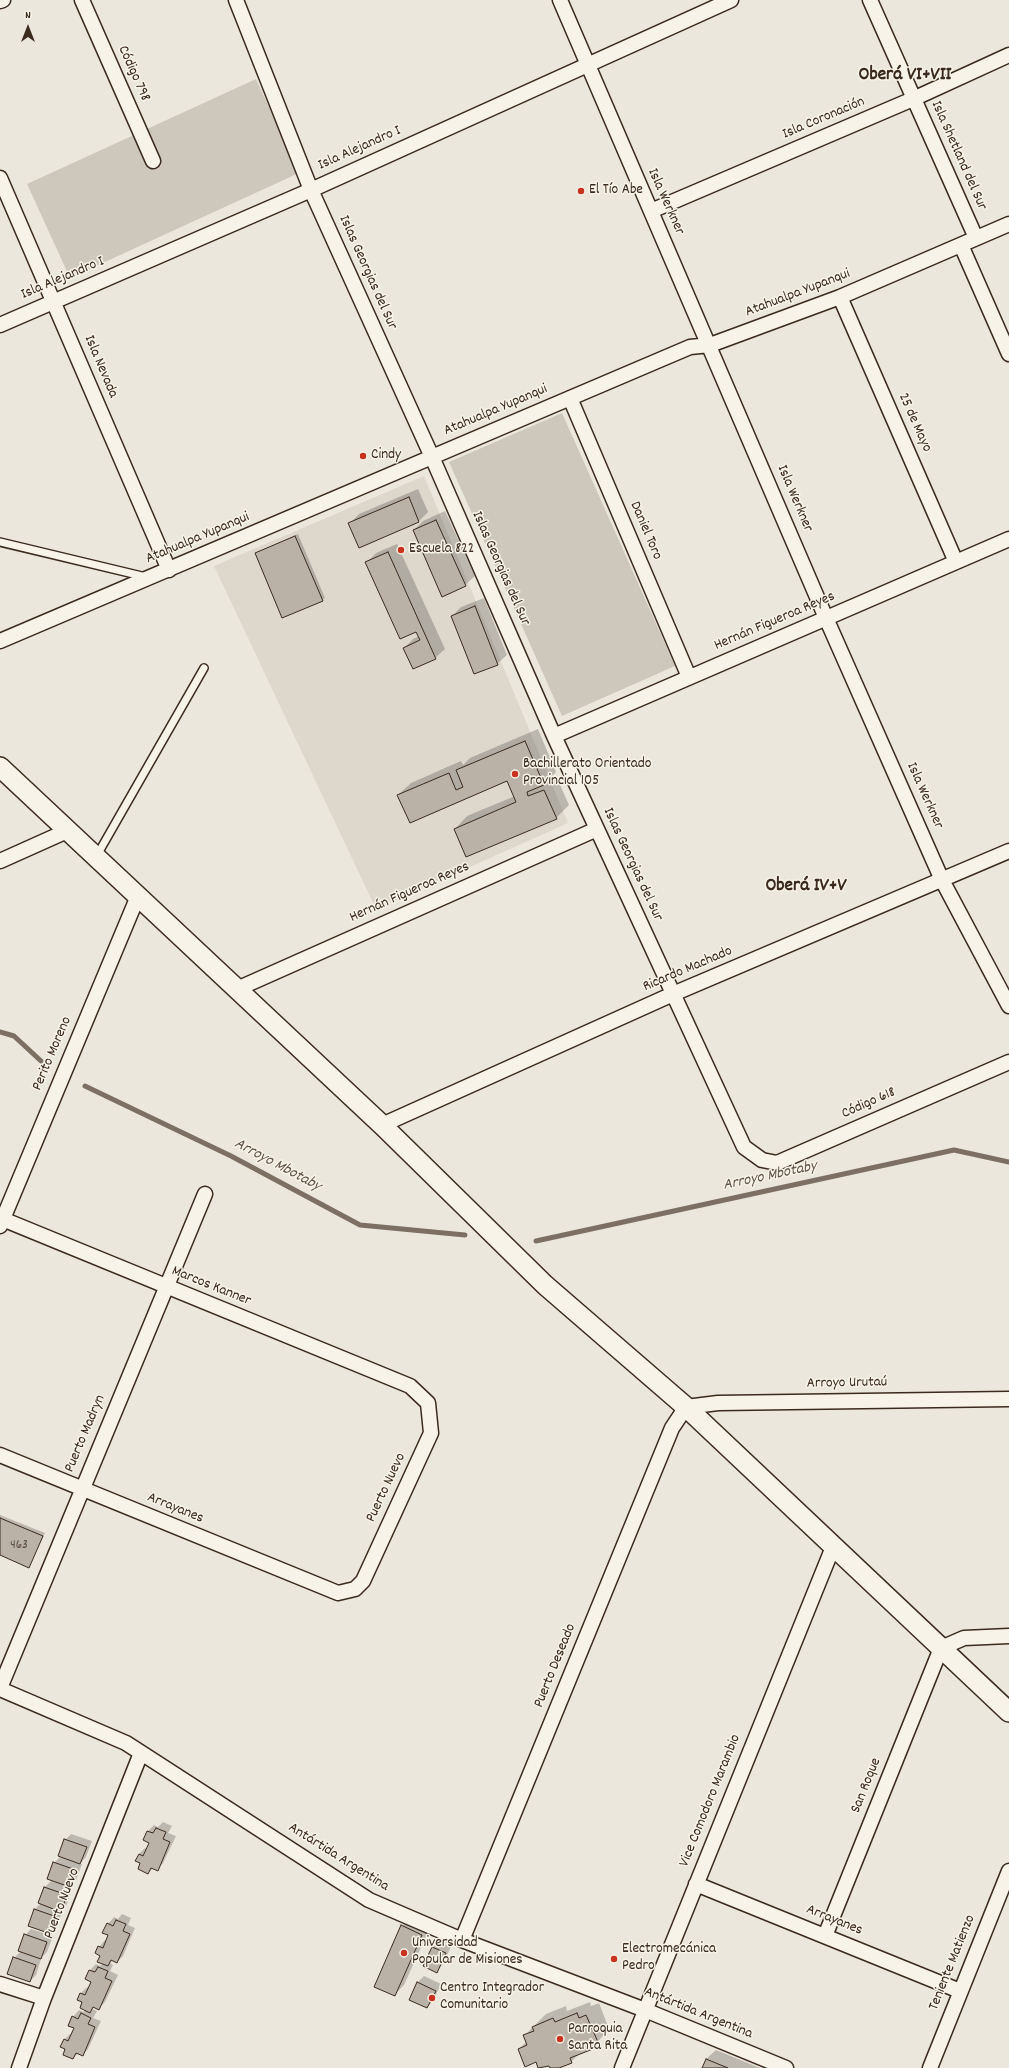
<!DOCTYPE html>
<html>
<head>
<meta charset="utf-8">
<style>
	body { margin:0 }
	#map { position:relative; width:1009px; height:2068px; overflow:hidden; background:#ece7dc; font-family:Dekko,sans-serif }
	canvas { display:block }
	.north { position:absolute; left:8px; top:8px; width:40px; height:40px; -webkit-text-stroke:3px #f7f3e8; paint-order:stroke; rotate:0deg; font-size:11px; font-weight:700; line-height:16px; text-align:center; color:#3b2a1e }
	.north::after { content:''; display:block; margin:auto; width:14px; height:18px; background:#3b2a1e; clip-path:polygon(50% 0,100% 100%,50% 72%,0 100%) }
</style>
</head>
<body>
<div id="map">
<canvas width="1009" height="2068"></canvas>
<div class="north">N</div>
</div>
<script>
const c = document.querySelector('canvas').getContext('2d');
c.lineJoin = 'round';
function paint(path, color) {
  c.fillStyle = color;
  c.fill(path, 'evenodd');
}
function toPath(rows) {
  const path = new Path2D();
  for (const r of rows) {
    path.moveTo(r[0], r[1]);
    for (let i = 2; i < r.length; i += 2) path.lineTo(r[i], r[i + 1]);
  }
  return path;
}
function strokePath(path, color, width, dash) {
  c.strokeStyle = color;
  c.lineWidth = width;
  c.lineCap = dash ? 'butt' : 'round';
  c.setLineDash(dash || []);
  c.stroke(path);
}
function drawText(font, color, halo, rows, align = 'center') {
  c.font = font + ' Dekko,sans-serif';
  c.lineWidth = 3;
  c.setLineDash([]);
  c.textBaseline = 'middle';
  c.strokeStyle = halo;
  c.fillStyle = color;
  for (const [text, x, y, turn = 0] of rows) {
    c.save();
    c.translate(x, y);
    c.rotate((+turn || 0) * Math.PI / 180);
    c.textAlign = isNaN(turn) ? turn : align;
    if (halo) c.strokeText(text, 0, 0);
    c.fillText(text, 0, 0);
    c.restore();
  }
}
const built = toPath([
	[424,476,568,823,376,909,214,566]
]);
const green = toPath([
	[256,79,299,173,70,278,27,184],
	[562,413,675,666,562,716,449,462]
]);
const shadow = toPath([
	[418,489,428,512,419,521,359,546,349,524,359,514],
	[445,511,475,576,465,585,414,530,423,521],
	[298,534,325,598,322,600,256,553],
	[397,544,445,649,435,658,404,648,413,639,419,636,367,562,376,553],
	[484,598,507,655,497,664,452,616,461,607],
	[538,729,556,772,545,783,557,778,569,805,556,818,455,829,467,816,515,796,508,780,410,822,398,795,411,783,461,761,463,765,470,758],
	[0,1515,45,1533,29,1566,0,1554],
	[163,1822,172,1826,168,1833,176,1836,163,1863,157,1870,153,1868,148,1873,142,1863,139,1854,145,1848,147,1849,150,1843,144,1840,148,1831,154,1825,158,1827],
	[71,1834,92,1841,86,1857,80,1864,82,1864,76,1880,68,1887,72,1889,67,1904,61,1910,62,1911,57,1927,51,1933,29,1925,35,1909,41,1903,39,1903,45,1887,52,1880,54,1863,61,1856,65,1840],
	[122,1914,131,1918,128,1925,135,1928,123,1956,117,1962,113,1960,110,1963,113,1965,110,1971,118,1975,105,2002,99,2008,95,2006,92,2009,97,2011,93,2018,101,2021,88,2049,82,2055,78,2053,73,2058,67,2048,64,2040,70,2034,72,2034,75,2028,73,2017,79,2010,83,2012,86,2010,83,2002,78,1999,81,1993,87,1987,89,1988,92,1982,86,1979,90,1970,96,1964,100,1966,103,1963,99,1947,105,1940,107,1941,110,1935,108,1924,114,1917,118,1919],
	[411,1917,431,1925,404,1985,395,1994,402,1926],
	[31,1929,53,1936,47,1952,40,1959,41,1959,36,1975,30,1981,14,1958,21,1951,25,1935],
	[439,1941,451,1947,442,1965,436,1971,424,1966,433,1947],
	[424,1976,441,1984,433,2001,427,2007,410,1999,418,1982],
	[590,2002,591,2006,599,2003,609,2029,592,2048,580,2053,571,2062,556,2068,551,2068,550,2065,540,2068,536,2060,519,2049,527,2041,524,2036,546,2014,566,2006,567,2011],
	[716,2050,760,2068,703,2068,706,2059]
]);
const stream = toPath([
	[0,1032,14,1036,41,1061],
	[85,1086,231,1156,360,1225,465,1235],
	[536,1241,954,1150,1009,1162]
]);
const building = toPath([
	[409,497,419,522,359,548,348,523,409,497],
	[436,520,466,586,442,597,413,530,436,520],
	[295,536,323,601,282,618,255,553,295,536],
	[388,552,436,659,413,669,403,648,420,640,416,632,400,639,365,562,388,552],
	[475,606,498,665,474,674,451,616,475,606],
	[525,741,544,785,527,792,528,796,544,790,557,819,466,857,454,829,516,802,507,781,410,823,397,795,449,773,456,790,463,787,456,770,525,741],
	[0,1518,43,1536,29,1568,0,1555,0,1518],
	[156,1828,166,1832,163,1839,170,1842,158,1871,151,1868,148,1874,138,1869,140,1863,135,1861,139,1854,143,1856,149,1843,143,1840,147,1831,153,1833,156,1828],
	[64,1839,87,1847,80,1864,58,1856,64,1839],
	[53,1862,76,1870,70,1887,47,1879,53,1862],
	[44,1887,67,1895,61,1912,38,1903,44,1887],
	[34,1909,57,1917,51,1934,28,1926,34,1909],
	[116,1920,126,1924,123,1931,130,1934,117,1963,111,1960,108,1966,97,1962,100,1956,95,1953,98,1946,103,1948,108,1935,102,1933,107,1923,113,1926,116,1920],
	[401,1925,422,1935,395,1996,374,1987,401,1925],
	[24,1934,47,1942,41,1959,18,1951,24,1934],
	[432,1947,446,1953,437,1973,423,1966,432,1947],
	[13,1957,36,1965,30,1982,7,1974,13,1957],
	[98,1967,108,1971,105,1978,112,1981,99,2010,93,2007,90,2013,80,2008,82,2002,77,2000,80,1993,85,1995,91,1982,85,1979,89,1970,95,1972,98,1967],
	[417,1982,436,1991,427,2008,409,2000,417,1982],
	[81,2013,91,2018,88,2024,95,2027,83,2056,76,2053,73,2059,63,2055,65,2049,60,2047,64,2039,68,2041,74,2028,68,2026,72,2016,78,2019,81,2013],
	[577,2013,579,2018,586,2015,598,2042,591,2045,593,2049,570,2058,572,2063,559,2068,550,2068,549,2066,538,2068,536,2062,525,2067,518,2049,527,2045,523,2035,534,2031,532,2027,553,2018,555,2022,577,2013],
	[706,2059,728,2068,702,2068,706,2059]
]);
const lane = toPath([
	[0,542,146,577],
	[96,857,204,668]
]);
const street = toPath([
	[82,0,153,161],
	[236,0,311,190,432,457,554,736,744,1147,762,1160,777,1163,1009,1062],
	[560,0,826,618,942,880,1009,1006],
	[870,0,976,238],
	[0,1,3,0],
	[0,178,169,570],
	[651,211,913,99,1009,55],
	[961,245,1009,354],
	[840,297,956,562],
	[0,325,311,190,731,0],
	[570,398,689,677],
	[0,641,690,347,710,345,840,297,1009,224],
	[554,736,1009,539],
	[0,861,67,831],
	[237,989,597,829],
	[382,1125,673,994,1009,851],
	[0,1218,410,1386,428,1403,431,1433,363,1581,355,1589,338,1593,0,1455],
	[0,1226,138,896],
	[0,1688,205,1194],
	[0,1689,126,1743,369,1900,462,1940,645,2010,786,2068],
	[696,1884,960,1991],
	[825,1936,941,1648,964,1638,1009,1636],
	[462,1940,672,1428,686,1407,718,1403,1009,1399],
	[0,1984,44,1998],
	[19,2068,44,1998,141,1753],
	[622,2068,833,1547],
	[930,2068,1009,1871]
]);
const secondary = toPath([
	[0,767,382,1125,545,1285,686,1407,1009,1712]
]);
const markers = [
	[581,191,4,"#c8321e"],
	[363,456,4,"#c8321e"],
	[401,550,4,"#c8321e"],
	[515,774,4,"#c8321e"],
	[404,1953,4,"#c8321e"],
	[614,1959,4,"#c8321e"],
	[432,1998,4,"#c8321e"],
	[560,2039,4,"#c8321e"]
];
const numberNames = [
	["463",19,1546]
];
const streetNames = [
	["Código 798",133,74,66],
	["Isla Coronación",824,119,-23],
	["Isla Alejandro I",360,149,-24],
	["Isla Shetland del Sur",958,156,66],
	["Isla Werkner",665,202,66],
	["Islas Georgias del Sur",367,273,66],
	["Isla Alejandro I",63,279,-23],
	["Atahualpa Yupanqui",798,294,-21],
	["Isla Nevada",100,367,67],
	["Atahualpa Yupanqui",496,411,-23],
	["25 de Mayo",914,423,66],
	["Isla Werkner",794,499,67],
	["Daniel Toro",645,531,67],
	["Atahualpa Yupanqui",198,539,-23],
	["Islas Georgias del Sur",500,569,66],
	["Hernán Figueroa Reyes",775,622,-23],
	["Isla Werkner",924,796,66],
	["Islas Georgias del Sur",632,865,65],
	["Hernán Figueroa Reyes",410,893,-24],
	["Ricardo Machado",688,970,-23],
	["Perito Moreno",53,1054,-67],
	["Código 618",869,1104,-24],
	["Marcos Kanner",211,1287,22],
	["Arroyo Urutaú",847,1384,-1],
	["Puerto Madryn",86,1434,-67],
	["Puerto Nuevo",387,1488,-65],
	["Arrayanes",175,1509,22],
	["Puerto Deseado",556,1666,-68],
	["San Roque",867,1786,-68],
	["Vice Comodoro Marambio",711,1801,-68],
	["Antártida Argentina",338,1858,32],
	["Puerto Nuevo",63,1904,-69],
	["Arrayanes",834,1921,22],
	["Teniente Matienzo",953,1963,-68],
	["Antártida Argentina",698,2014,22]
];
const poiNames = [
	["El Tío Abe",589,191],
	["Cindy",371,456],
	["Escuela 822",409,550],
	["Bachillerato Orientado",523,765],
	["Provincial 105",523,782],
	["Universidad",412,1944],
	["Popular de Misiones",412,1961],
	["Electromecánica",622,1950],
	["Pedro",622,1967],
	["Centro Integrador",440,1989],
	["Comunitario",440,2006],
	["Parroquia",568,2030],
	["Santa Rita",568,2047]
];
const waterNames = [
	["Arroyo Mbotaby",277,1166,28],
	["Arroyo Mbotaby",770,1177,-12]
];
const districtNames = [
	["Oberá VI+VII",905,76],
	["Oberá IV+V",806,887]
];
paint(built, '#ddd7cc');
paint(green, '#cec8bc');
paint(shadow, '#0003');
strokePath(stream, '#7c7064', 5);
paint(building, '#bab2a7');
strokePath(building, '#3b2a1e', 1);
strokePath(lane, '#3b2a1e', 10);
strokePath(street, '#3b2a1e', 17);
strokePath(secondary, '#3b2a1e', 22);
strokePath(lane, '#f7f3e8', 7);
strokePath(street, '#f7f3e8', 14);
strokePath(secondary, '#f7f3e8', 19);
for (const [x, y, r, color] of markers) {
  const dot = new Path2D();
  dot.arc(x, y, r, 0, 2 * Math.PI);
  c.fillStyle = color;
  c.fill(dot);
  strokePath(dot, '#f7f3e8', 1.5);
}
drawText('13px', '#5b4c40', null, numberNames);
drawText('15px', '#3b2a1e', '#f7f3e8', streetNames);
drawText('15px', '#3b2a1e', '#f7f3e8', poiNames, 'left');
drawText('italic 16px', '#615347', '#f7f3e8', waterNames);
drawText('bold 19px', '#3b2a1e', '#f7f3e8', districtNames);
</script>
</body>
</html>
